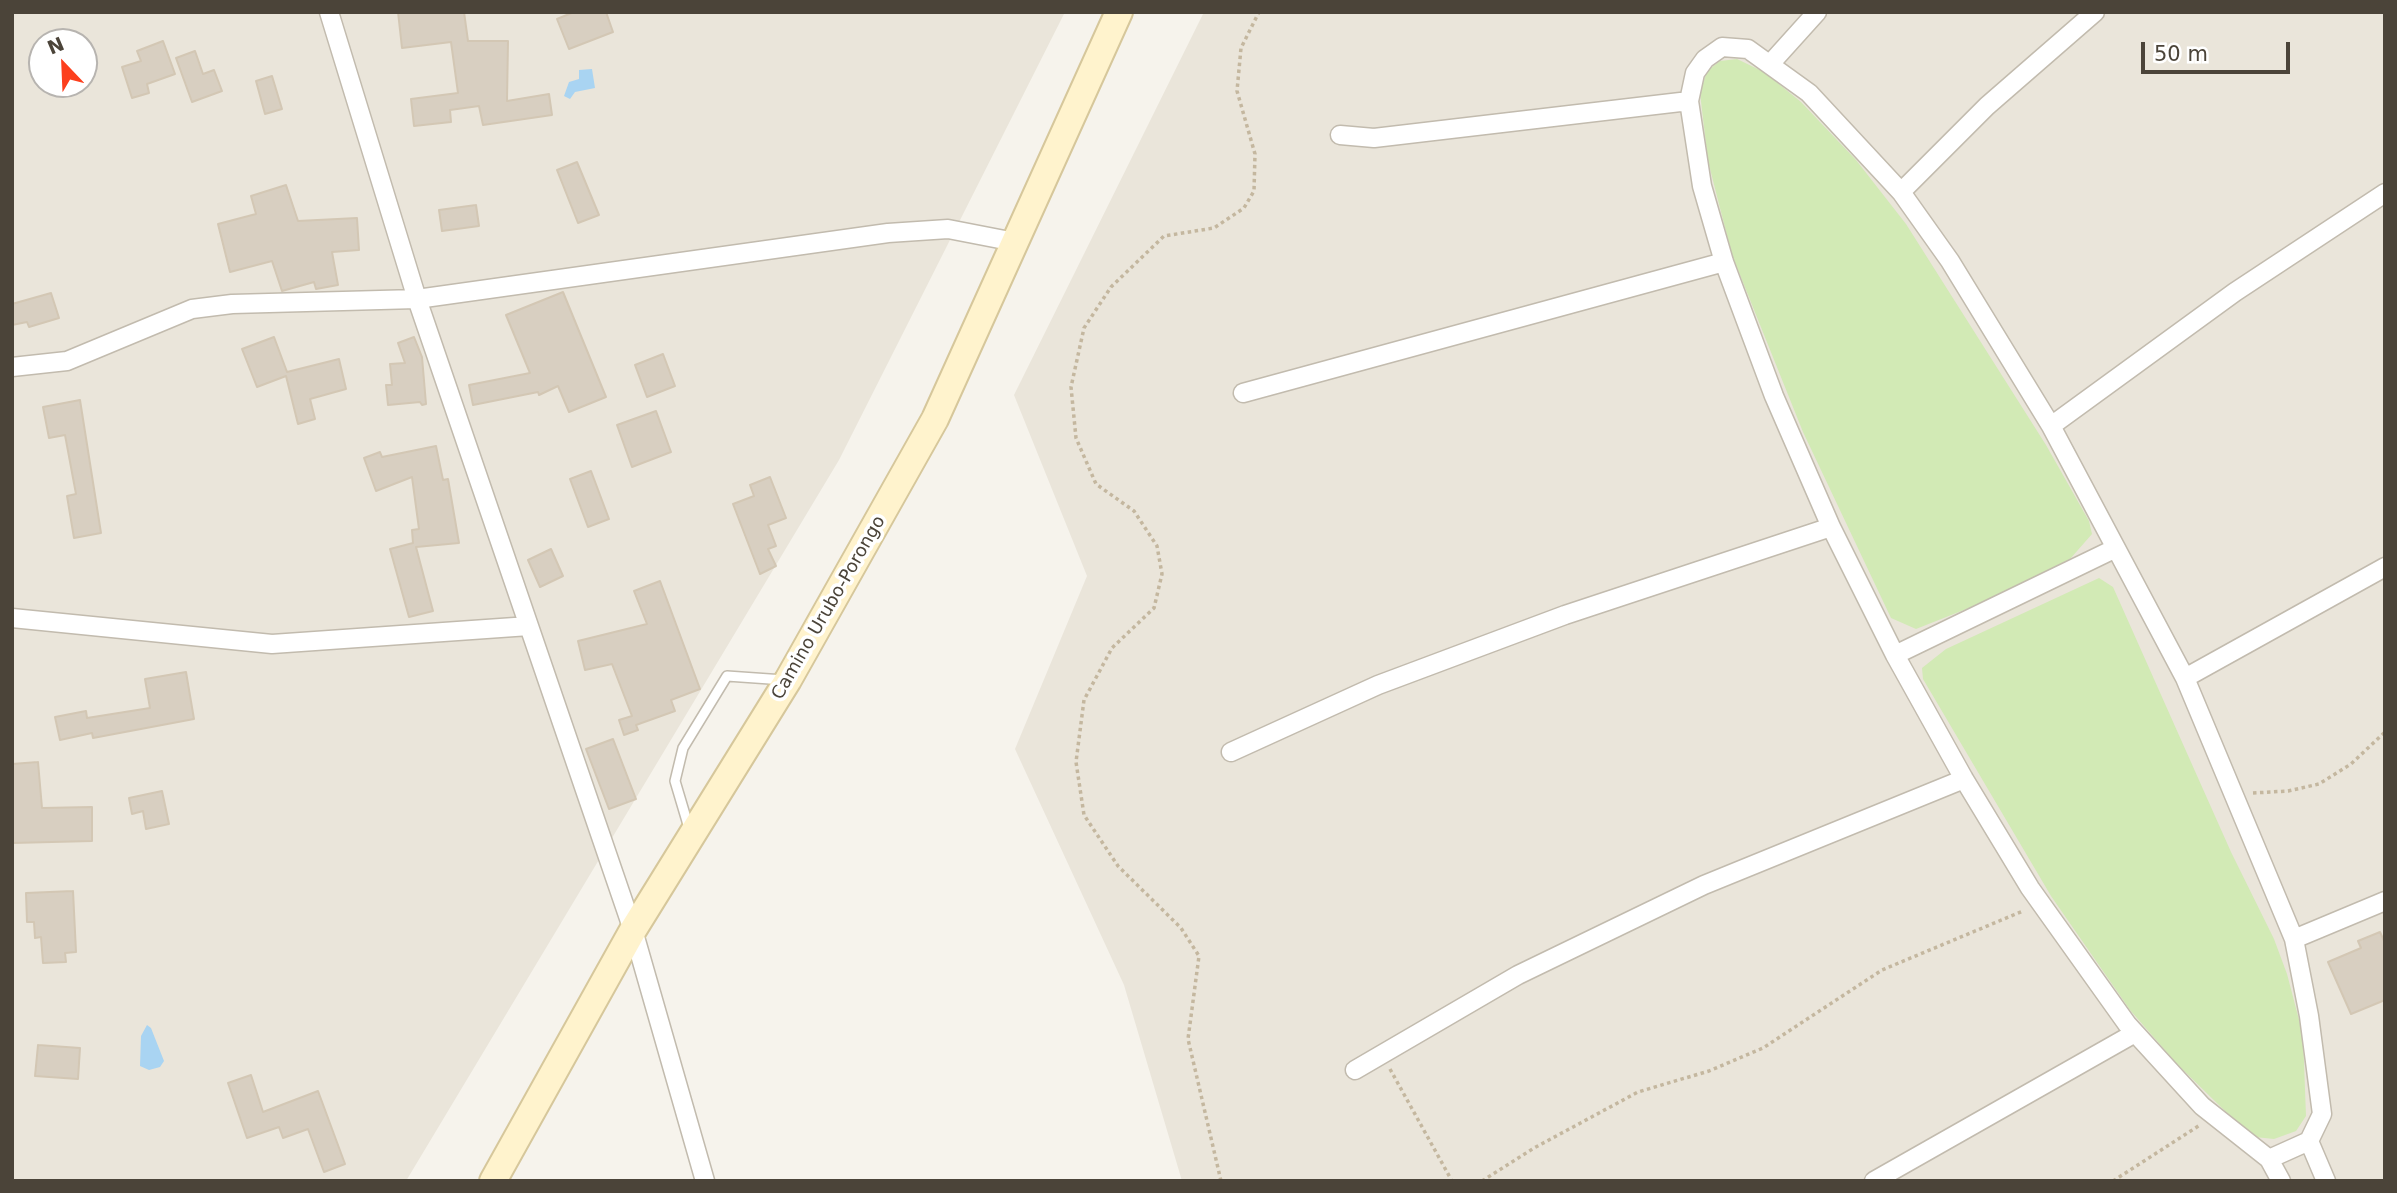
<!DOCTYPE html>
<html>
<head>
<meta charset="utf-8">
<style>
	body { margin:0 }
	#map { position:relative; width:2397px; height:1193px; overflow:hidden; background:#f6f3ec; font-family:"DejaVu Sans",sans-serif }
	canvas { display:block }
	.frame { position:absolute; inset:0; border:14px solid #4b4439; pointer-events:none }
	.north { position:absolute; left:28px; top:28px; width:70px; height:70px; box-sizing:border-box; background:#fff; border:2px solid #b7b4b0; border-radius:50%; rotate:337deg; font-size:19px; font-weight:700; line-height:28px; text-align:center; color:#4b4439 }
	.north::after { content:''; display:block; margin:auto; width:24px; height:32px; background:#fc3f1d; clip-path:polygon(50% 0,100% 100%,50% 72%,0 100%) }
	.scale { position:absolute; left:2141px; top:42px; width:149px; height:32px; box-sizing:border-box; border:4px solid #4b4439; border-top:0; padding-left:9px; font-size:21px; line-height:24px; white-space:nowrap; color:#4b4439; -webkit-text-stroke:5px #fff; paint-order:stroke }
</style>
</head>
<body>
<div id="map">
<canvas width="2397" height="1193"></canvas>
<div class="frame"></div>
<div class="north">N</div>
<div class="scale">50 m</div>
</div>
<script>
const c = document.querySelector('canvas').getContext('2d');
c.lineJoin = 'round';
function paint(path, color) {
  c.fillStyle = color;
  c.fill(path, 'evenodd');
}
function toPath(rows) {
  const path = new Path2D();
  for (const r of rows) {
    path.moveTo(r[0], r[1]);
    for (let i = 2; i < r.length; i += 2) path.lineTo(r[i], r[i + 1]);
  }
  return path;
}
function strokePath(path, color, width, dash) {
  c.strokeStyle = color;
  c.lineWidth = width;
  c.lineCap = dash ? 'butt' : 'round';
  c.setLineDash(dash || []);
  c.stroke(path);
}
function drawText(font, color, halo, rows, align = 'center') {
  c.font = font + ' "DejaVu Sans",sans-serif';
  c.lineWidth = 7;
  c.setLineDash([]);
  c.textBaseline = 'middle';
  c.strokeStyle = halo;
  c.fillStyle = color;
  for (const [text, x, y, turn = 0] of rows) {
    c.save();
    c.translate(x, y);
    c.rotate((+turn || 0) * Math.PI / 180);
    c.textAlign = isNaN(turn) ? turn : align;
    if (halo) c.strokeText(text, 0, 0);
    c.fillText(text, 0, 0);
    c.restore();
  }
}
const residential = toPath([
	[12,12,1065,12,839,460,406,1181,12,1181],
	[42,42,84,42,84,84,42,84],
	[1204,12,2385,12,2385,1181,1182,1181,1124,985,1015,749,1087,576,1014,395]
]);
const green = toPath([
	[1737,59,1764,72,1801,102,1856,160,1906,224,2046,445,2089,521,2092,534,2070,559,1984,602,1916,629,1891,618,1803,432,1732,255,1708,161,1700,93,1707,71,1720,61],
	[2099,578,2113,587,2231,852,2274,939,2287,974,2303,1035,2306,1116,2296,1131,2274,1139,2255,1137,2223,1109,2177,1064,2130,1010,2051,896,1923,679,1922,668,1946,649]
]);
const water = toPath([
	[592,69,595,88,575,92,570,99,564,96,569,82,579,79,579,70],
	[147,1025,151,1028,164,1061,160,1067,149,1070,140,1066,141,1036]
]);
const building = toPath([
	[398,12,464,12,468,41,508,41,507,101,549,94,552,115,483,125,479,106,450,110,451,122,414,126,411,99,458,93,451,42,402,48,398,12],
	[574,12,606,12,613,32,569,49,557,19,574,12],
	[163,41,175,74,147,84,149,93,132,98,122,67,141,61,137,51,163,41],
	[195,51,203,74,214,70,222,91,192,102,176,58,195,51],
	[272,76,282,109,265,114,256,81,272,76],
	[577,162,599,215,578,223,557,170,577,162],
	[286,185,298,221,357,218,359,250,332,252,338,285,316,289,314,282,282,291,272,261,230,272,218,224,256,214,251,196,286,185],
	[476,205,479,226,442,231,439,210,476,205],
	[563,292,606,397,569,412,558,386,539,395,538,392,473,405,469,385,530,373,506,315,563,292],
	[51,293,59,318,29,327,27,322,12,325,12,304,51,293],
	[274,337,287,372,339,359,346,389,310,399,315,419,298,424,286,376,257,387,242,349,274,337],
	[414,337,422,357,426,404,422,405,420,402,388,405,386,385,392,385,390,364,405,363,398,343,414,337],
	[663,354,675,386,647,397,635,365,663,354],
	[80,400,101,533,74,538,67,496,76,494,65,435,49,438,43,407,80,400],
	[656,411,671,452,632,467,617,425,656,411],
	[436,446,443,480,448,479,459,543,416,547,433,611,409,617,390,549,413,543,412,530,419,529,412,477,376,491,364,458,380,452,382,457,436,446],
	[591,471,609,519,588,527,570,479,591,471],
	[770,477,786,518,768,525,776,546,768,549,776,566,760,574,733,504,754,496,750,485,770,477],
	[551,549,563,576,540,587,528,560,551,549],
	[660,581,700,689,671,700,675,711,636,725,638,730,624,735,619,720,632,716,612,664,585,670,578,641,647,624,634,591,660,581],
	[186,672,194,719,93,738,92,733,60,740,55,717,86,711,87,718,150,708,145,679,186,672],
	[613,739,636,799,609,809,586,749,613,739],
	[38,762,42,808,92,807,92,841,12,843,12,764,38,762],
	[162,791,169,824,146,829,143,811,132,814,129,798,162,791],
	[73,891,76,952,65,953,66,962,43,963,41,937,35,938,34,922,27,922,26,893,73,891],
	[2380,932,2385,943,2385,1000,2351,1014,2328,962,2361,948,2358,941,2380,932],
	[38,1045,80,1048,78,1079,35,1076,38,1045],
	[251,1075,263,1112,318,1091,345,1164,324,1172,308,1129,283,1138,279,1127,247,1138,228,1083,251,1075]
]);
const path = toPath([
	[2253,793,2288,791,2319,784,2351,764,2385,732],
	[1390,1069,1452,1181],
	[1221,1181,1188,1039,1199,956,1181,928,1118,866,1084,815,1076,762,1084,700,1112,648,1154,608,1162,574,1157,546,1134,511,1096,484,1076,438,1071,387,1084,328,1111,287,1164,236,1214,228,1244,208,1254,191,1255,154,1237,91,1241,48,1259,12],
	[1482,1181,1534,1148,1638,1092,1709,1071,1763,1048,1882,970,2023,911],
	[2113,1181,2200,1125]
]);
const lane = toPath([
	[689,828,675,781,683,748,727,676,784,680]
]);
const street = toPath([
	[329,12,417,299,633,930,705,1181],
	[1771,63,1817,12],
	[1340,135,1374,138,1689,101],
	[1901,192,1987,106,2095,12],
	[12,367,67,361,192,309,232,304,417,299,888,233,948,229,1015,242],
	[1243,393,1724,262],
	[2051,426,2235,292,2385,193],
	[12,618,272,644,529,626],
	[1895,655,2114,549],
	[2185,678,2385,567],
	[1231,752,1378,685,1565,615,1831,527],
	[2294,939,2385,901],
	[1355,1070,1518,975,1704,885,1964,779],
	[2309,1141,2326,1181],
	[2269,1159,2309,1141,2322,1114,2309,1016,2294,939,2185,678,2051,426,1950,261,1901,192,1809,93,1748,49,1722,47,1705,59,1695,73,1689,101,1702,186,1724,262,1774,396,1831,527,1895,655,1964,779,2030,888,2127,1024,2202,1106,2269,1159,2281,1181],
	[1874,1181,2135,1033]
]);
const secondary = toPath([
	[493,1181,633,930,788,680,935,419,1119,12]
]);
const streetNames = [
	["Camino Urubo-Porongo",829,608,-60]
];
paint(residential, '#eae5da');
paint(green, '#d2eab5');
paint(water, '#a9d4f2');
paint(building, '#d8cfc1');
strokePath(building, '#d3c7b4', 2);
strokePath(lane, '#c2bbae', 12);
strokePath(street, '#c2bbae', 21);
strokePath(secondary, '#d6c79b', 30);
strokePath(path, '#c4b79f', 3.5, [3.5, 3.5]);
strokePath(lane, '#fff', 9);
strokePath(street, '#fff', 18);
strokePath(secondary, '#fff3cd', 26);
drawText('18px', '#4b4439', '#fff', streetNames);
</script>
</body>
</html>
